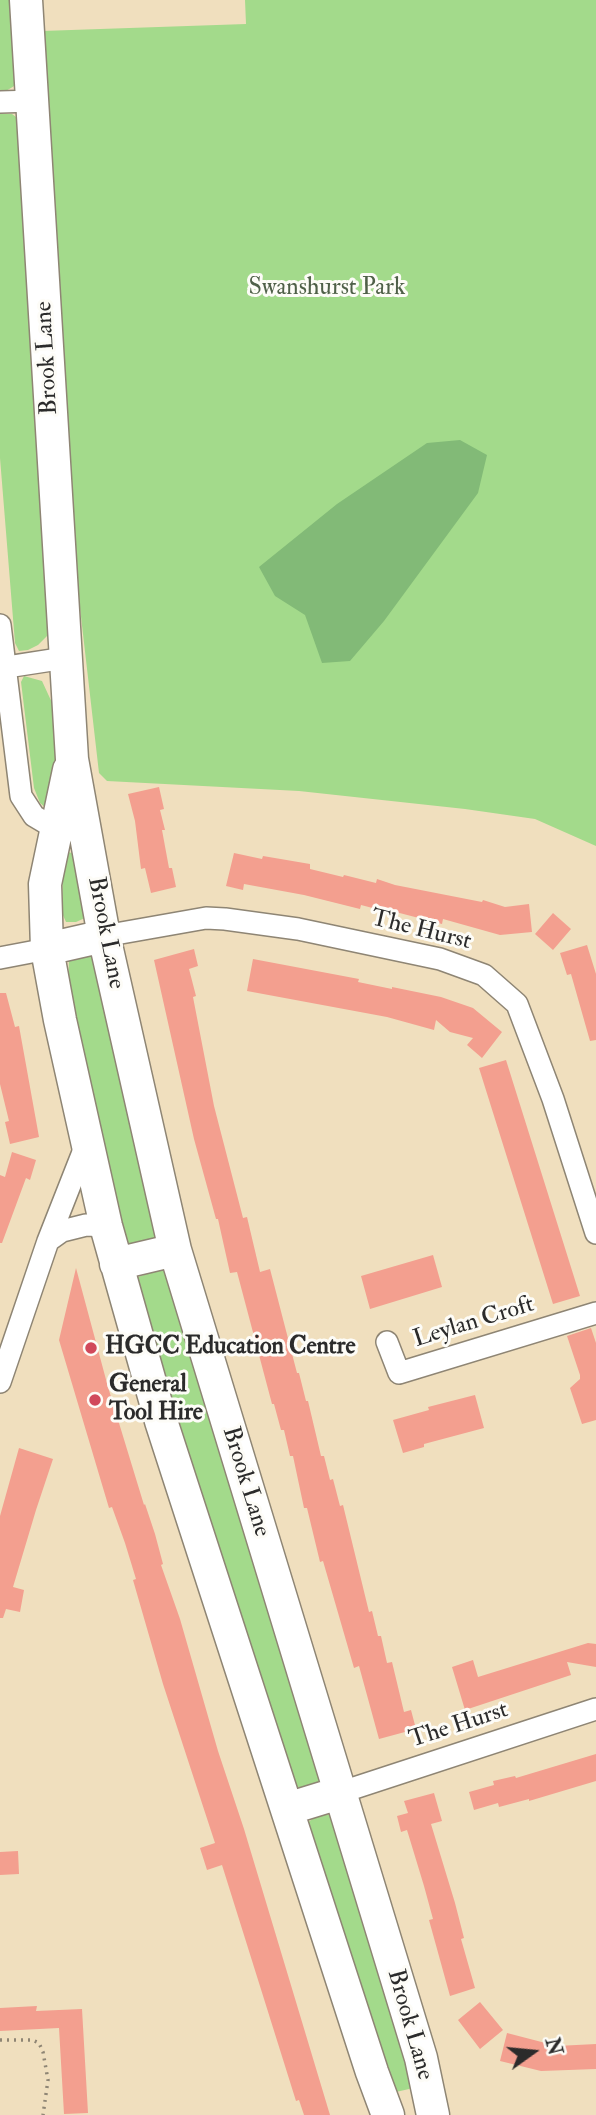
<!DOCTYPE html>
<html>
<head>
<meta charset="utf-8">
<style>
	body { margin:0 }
	#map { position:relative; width:596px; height:2115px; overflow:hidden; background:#f0dfbe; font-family:"IM FELL Double Pica",serif }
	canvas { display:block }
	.north { position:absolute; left:498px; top:2017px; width:70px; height:70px; -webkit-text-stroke:5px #fdfcf7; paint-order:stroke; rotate:75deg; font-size:19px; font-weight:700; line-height:28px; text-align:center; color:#2b2b2b }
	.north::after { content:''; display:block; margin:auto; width:24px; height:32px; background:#2b2b2b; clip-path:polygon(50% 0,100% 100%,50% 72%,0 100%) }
</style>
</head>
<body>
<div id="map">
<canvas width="596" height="2115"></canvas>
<div class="north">N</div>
</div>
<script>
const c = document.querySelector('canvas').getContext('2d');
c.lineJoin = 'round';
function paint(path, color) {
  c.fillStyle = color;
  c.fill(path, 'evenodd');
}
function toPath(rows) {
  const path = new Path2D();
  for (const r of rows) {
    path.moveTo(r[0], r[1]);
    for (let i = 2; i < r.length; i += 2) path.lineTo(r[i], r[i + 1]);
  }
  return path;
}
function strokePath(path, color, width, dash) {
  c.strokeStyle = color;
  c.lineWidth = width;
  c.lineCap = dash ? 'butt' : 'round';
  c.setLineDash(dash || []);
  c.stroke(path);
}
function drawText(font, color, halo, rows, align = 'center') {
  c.font = font + ' "IM FELL Double Pica",serif';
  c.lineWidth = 6;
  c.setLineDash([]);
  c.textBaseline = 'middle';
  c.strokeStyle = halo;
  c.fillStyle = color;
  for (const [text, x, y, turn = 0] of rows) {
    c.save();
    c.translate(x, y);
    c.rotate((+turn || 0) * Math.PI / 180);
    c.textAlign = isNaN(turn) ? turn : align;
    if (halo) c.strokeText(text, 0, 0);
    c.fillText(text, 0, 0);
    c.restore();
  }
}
const green = toPath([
	[0,0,20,0,19,83,6,91,0,92],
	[245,0,596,0,596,846,535,819,465,809,299,791,107,781,99,773,77,582,42,31,246,24],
	[0,114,12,114,24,123,52,622,47,636,38,645,28,650,19,651,15,643,0,458],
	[24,676,42,681,54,707,59,796,46,808,40,803,34,788,21,682],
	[67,852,77,854,89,906,85,918,76,922,66,922,62,913,63,865],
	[84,951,98,957,167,1243,127,1255,68,984,69,959],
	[159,1270,171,1271,328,1781,309,1790,297,1789,290,1781,135,1278],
	[318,1815,336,1815,416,2086,409,2089,396,2092,388,2087,307,1823]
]);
const forest = toPath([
	[460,440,487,455,478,493,384,621,350,661,322,663,305,615,275,596,259,567,337,504,427,443]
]);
const building = toPath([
	[159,787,164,809,160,810,165,830,162,830,169,868,172,868,176,887,151,893,145,868,141,869,135,821,128,794],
	[234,853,262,859,263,856,310,864,310,869,343,877,344,875,376,883,377,879,395,885,482,902,483,900,505,907,529,904,532,932,500,935,443,919,442,924,388,910,388,912,361,905,360,909,304,895,244,884,243,890,226,886],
	[553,913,571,929,553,950,535,934],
	[587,945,596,974,596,1040,590,1041,571,974,567,975,560,953],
	[194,949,198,966,189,969,196,996,193,997,214,1106,243,1218,247,1217,260,1272,270,1269,297,1373,299,1373,306,1401,308,1401,321,1456,324,1456,330,1480,333,1479,340,1506,343,1505,369,1612,372,1611,378,1636,381,1636,387,1663,392,1662,404,1712,411,1710,416,1729,379,1739,359,1666,354,1668,323,1561,320,1562,307,1508,304,1508,293,1456,290,1456,284,1430,281,1430,274,1404,272,1404,237,1272,230,1273,218,1219,216,1219,194,1139,154,960],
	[253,959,359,979,358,982,392,989,392,987,441,997,473,1008,502,1032,482,1058,467,1045,473,1038,450,1032,436,1020,434,1030,387,1017,247,991],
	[0,993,6,993,15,1027,19,1026,39,1137,10,1144,5,1122,9,1121,0,1084],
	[506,1060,580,1296,553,1304,479,1068],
	[12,1152,36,1160,30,1180,26,1178,2,1243,0,1243,0,1175,5,1177],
	[433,1255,442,1287,370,1309,361,1276],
	[76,1268,108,1387,144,1505,145,1504,155,1534,163,1564,161,1565,180,1619,218,1751,244,1829,330,2115,304,2115,299,2100,296,2101,222,1865,207,1870,200,1848,215,1843,163,1684,133,1580,136,1579,125,1543,112,1507,109,1508,59,1340],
	[591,1328,596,1343,596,1420,582,1424,570,1388,580,1379,580,1375,567,1336],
	[475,1395,484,1428,424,1444,424,1447,403,1453,393,1420,429,1410,428,1407],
	[19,1448,53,1459,36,1510,13,1587,24,1590,20,1612,6,1609,3,1618,0,1618,0,1516],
	[588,1643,596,1644,596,1667,567,1662,571,1675,465,1710,452,1667,473,1660,478,1677],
	[596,1754,596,1781,529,1801,529,1799,499,1807,498,1803,474,1810,469,1792,494,1785,493,1781,515,1776,516,1778],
	[434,1793,442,1821,431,1824,455,1903,464,1938,461,1939,475,1988,450,1996,429,1920,433,1919,424,1886,407,1830,401,1832,397,1816,408,1813,404,1801],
	[18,1851,19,1874,0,1875,0,1852],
	[480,2002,503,2030,480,2049,458,2020],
	[37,2006,36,2011,82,2009,88,2113,64,2114,59,2028,0,2031,0,2008],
	[507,2033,557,2046,596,2044,596,2069,541,2071,500,2061]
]);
const path = toPath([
	[0,2040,32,2040,39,2043,43,2052,48,2080,43,2115]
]);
const minor = toPath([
	[0,102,33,101],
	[0,625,21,796,34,816,56,829],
	[0,668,65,658],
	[104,936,206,918,225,919,298,929,440,959,484,975,517,1004,553,1099,596,1233],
	[0,958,47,949],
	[48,1241,62,1231,86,1225,106,1226],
	[387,1342,399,1373,596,1313],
	[0,1382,48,1241,87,1142],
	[339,1793,596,1709]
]);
const primary = toPath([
	[26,0,72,759,104,936,175,1250,421,2058,433,2115],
	[69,770,45,884,47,949,60,1020,106,1226,161,1421,372,2072,388,2115],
	[47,949,104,936],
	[116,1264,175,1250],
	[287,1809,339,1793]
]);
const markers = [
	[91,1348,7,"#d1495b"],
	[95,1400,7,"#d1495b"]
];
const parkNames = [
	["Swanshurst Park",327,289]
];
const streetNames = [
	["Brook Lane",48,358,-93],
	["The Hurst",421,931,14],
	["Brook Lane",105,933,79],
	["Leylan Croft",474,1323,-17],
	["Brook Lane",245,1482,73],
	["The Hurst",459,1726,-18],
	["Brook Lane",409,2025,74]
];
const poiNames = [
	["HGCC Education Centre",105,1348],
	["General",109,1386],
	["Tool Hire",109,1414]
];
paint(green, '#a3da8b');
paint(forest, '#82ba77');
paint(building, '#f39f8f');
strokePath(minor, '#8e8574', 24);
strokePath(primary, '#8e8574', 35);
strokePath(path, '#8e8574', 3.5, [2, 5]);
strokePath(minor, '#fff', 21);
strokePath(primary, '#fff', 32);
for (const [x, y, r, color] of markers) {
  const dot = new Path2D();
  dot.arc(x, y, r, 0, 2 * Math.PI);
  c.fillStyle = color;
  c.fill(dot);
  strokePath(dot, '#fdfcf7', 2.5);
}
drawText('24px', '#4f6048', '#fdfcf7', parkNames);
drawText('24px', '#2b2b2b', '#fdfcf7', streetNames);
drawText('bold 24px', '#2b2b2b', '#fdfcf7', poiNames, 'left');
</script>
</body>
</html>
